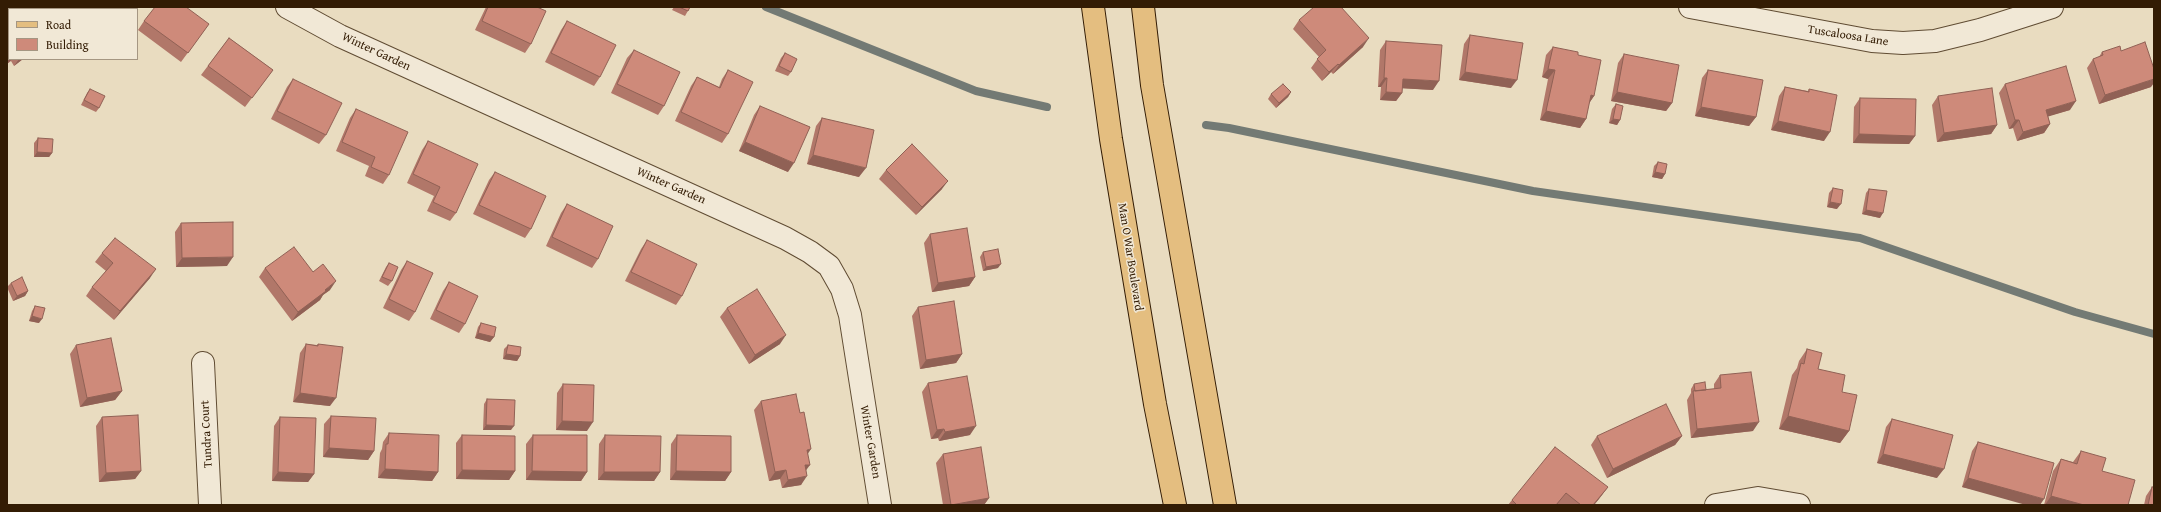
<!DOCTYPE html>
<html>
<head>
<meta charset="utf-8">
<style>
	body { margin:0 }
	#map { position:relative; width:2161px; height:512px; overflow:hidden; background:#e9dcc0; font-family:"Gentium Book Plus",serif }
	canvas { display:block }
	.frame { position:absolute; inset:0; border:8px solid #331c04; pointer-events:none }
	.legend { position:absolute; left:8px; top:8px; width:130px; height:52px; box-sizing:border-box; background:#f1e8d6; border:1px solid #a59682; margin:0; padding:5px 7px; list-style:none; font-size:12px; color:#331c04 }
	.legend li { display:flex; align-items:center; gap:8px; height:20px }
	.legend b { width:20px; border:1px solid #a59682 }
</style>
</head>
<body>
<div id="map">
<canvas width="2161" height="512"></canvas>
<div class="frame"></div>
<ul class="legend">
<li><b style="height:5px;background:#e4be80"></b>Road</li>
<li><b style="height:11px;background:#ce8a7a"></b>Building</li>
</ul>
</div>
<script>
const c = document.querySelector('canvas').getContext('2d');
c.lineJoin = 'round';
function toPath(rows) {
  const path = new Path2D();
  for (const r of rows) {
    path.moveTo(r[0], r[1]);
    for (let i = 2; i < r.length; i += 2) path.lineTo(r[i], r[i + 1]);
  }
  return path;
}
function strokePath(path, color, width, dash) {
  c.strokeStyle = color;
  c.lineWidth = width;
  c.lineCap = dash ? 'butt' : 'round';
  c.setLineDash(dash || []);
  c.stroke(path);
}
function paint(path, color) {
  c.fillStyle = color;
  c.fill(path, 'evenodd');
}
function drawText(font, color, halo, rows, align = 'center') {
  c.font = font + ' "Gentium Book Plus",serif';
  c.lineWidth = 3;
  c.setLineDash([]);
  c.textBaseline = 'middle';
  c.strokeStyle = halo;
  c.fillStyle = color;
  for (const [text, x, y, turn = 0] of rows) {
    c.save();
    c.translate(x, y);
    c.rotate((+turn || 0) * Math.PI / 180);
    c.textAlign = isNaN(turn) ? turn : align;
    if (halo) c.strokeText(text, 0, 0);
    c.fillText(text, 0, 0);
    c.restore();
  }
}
const stream = toPath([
	[766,7,976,91,1047,107],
	[1206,125,1229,128,1533,191,1860,238,2075,312,2154,334]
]);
const street = toPath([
	[287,7,340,36,785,238,810,252,829,266,842,289,850,315,880,505],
	[1690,7,1872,41,1903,43,1935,41,1980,30,2052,7],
	[203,363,210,505],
	[1716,505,1758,498,1799,505]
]);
const primary = toPath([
	[1093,7,1111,139,1155,404,1175,505],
	[1143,7,1152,85,1225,505]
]);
const wall = toPath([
	[7,7,9,59,23,59,14,66,11,61,7,64],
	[83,7,88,7,87,9,85,9],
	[486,7,537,7,531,44,525,53,475,30],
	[674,7,690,7,685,16,672,10],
	[1299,20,1363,47,1333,74,1331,72,1322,81,1311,68,1319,57,1293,29],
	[144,21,209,24,181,62,138,30],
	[567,21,600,77,594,86,545,62,561,30],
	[1470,35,1511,88,1459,80,1464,44],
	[229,38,273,70,245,107,201,75],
	[1386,41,1433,90,1402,88,1402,93,1396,101,1380,100,1381,87,1378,87,1380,50],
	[1553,47,1578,55,1594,96,1589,103,1586,119,1580,128,1540,120,1548,79,1542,77,1546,55],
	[634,50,664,106,658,115,611,93,627,58],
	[2121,51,2151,87,2099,104,2087,68,2093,59,2099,57,2102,52],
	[785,53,791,72,788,76,775,71,781,58],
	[1624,54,1672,103,1666,111,1611,101,1618,63],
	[728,70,728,134,722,143,675,121,691,86,697,77,719,87,722,79],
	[1708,70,1756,117,1749,126,1695,116,1702,78],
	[293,79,326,135,319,144,271,119,287,87],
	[2005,84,2070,110,2048,116,2050,124,2044,133,2017,141,2013,128,2009,129,1999,93],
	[1785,87,1808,91,1809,89,1824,141,1771,130,1779,96],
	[90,89,99,108,96,112,81,105,87,93],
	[1291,92,1288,97,1276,108,1268,99,1271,94],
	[1938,96,1997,125,1991,134,1937,142,1932,105],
	[1860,98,1915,136,1909,144,1853,143,1854,107],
	[1616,104,1620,120,1617,125,1609,123,1612,109],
	[760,106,788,172,739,151,754,115],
	[356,109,389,175,383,184,365,176,369,166,336,151,350,118],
	[822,118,859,177,807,164,816,126],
	[38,138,52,153,49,157,34,157,34,143],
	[428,141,456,213,450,221,427,211,434,196,407,183,422,150],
	[1658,162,1665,174,1662,179,1652,177,1654,166],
	[886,170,942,189,916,215,879,179],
	[495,172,531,229,525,238,473,214,489,180],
	[1833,188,1837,209,1827,207,1829,193],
	[1869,189,1880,218,1862,214,1866,193],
	[567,204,598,259,592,268,546,246,561,213],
	[181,223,227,266,176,267,175,232],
	[930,234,975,277,969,286,932,292,924,243],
	[647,240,682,296,676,305,625,281,641,249],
	[983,252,998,268,983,271,980,257],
	[102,253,150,278,114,320,86,296,92,287,106,271,95,262],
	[407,261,415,312,409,321,383,308,401,270],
	[389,263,392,281,388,286,379,281,386,267],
	[265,268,313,272,330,290,323,295,320,300,292,321,259,277],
	[449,282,465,324,459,333,430,319,443,291],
	[11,283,28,291,25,296,13,301,7,287],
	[35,306,39,323,29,321,32,311],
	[918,307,962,354,956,363,920,369,912,316],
	[727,308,780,344,749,364,720,317],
	[481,323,494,337,490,342,475,338,478,327],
	[306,344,317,345,318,344,330,406,293,402,300,353],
	[76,345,122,391,115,400,80,407,70,354],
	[508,345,520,356,517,361,503,359,504,349],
	[1807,349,1818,369,1842,392,1849,431,1840,443,1779,429,1792,375,1797,368,1799,361],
	[1720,375,1753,431,1691,438,1687,400,1691,393,1691,389,1694,384,1706,390,1714,389,1714,384],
	[928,383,970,435,939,441,938,438,931,439,922,392],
	[563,384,587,431,556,430,557,393],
	[487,399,511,430,483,430,484,404],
	[761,401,808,454,806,471,801,485,782,488,780,479,769,481,754,410],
	[331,416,374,451,368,460,323,457,324,424],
	[102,417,141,471,135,479,99,482,96,426],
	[280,417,314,474,308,482,272,481,274,426],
	[1892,419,1937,478,1877,463,1886,427],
	[389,433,438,472,432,481,378,478,380,453,382,449,383,442],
	[462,435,515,471,509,480,456,479,456,443],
	[533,435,587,472,581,481,526,480,526,444],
	[605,435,660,472,654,481,598,480,599,444],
	[677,435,731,472,725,481,670,480,671,444],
	[1597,436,1682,436,1675,445,1607,478,1591,445],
	[1978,442,2040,505,1962,487,1972,451],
	[2081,451,2102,471,2128,505,2044,505,2053,471,2061,459,2073,462],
	[943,454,989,498,984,505,943,505,936,463],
	[1608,487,1594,505,1508,505,1512,500],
	[2152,487,2154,505,2144,505,2146,496]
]);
const shadedWall = toPath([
	[1369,38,1363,47,1333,74,1339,65],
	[9,57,9,59,12,59,7,64,7,59],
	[19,59,23,59,14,66],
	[1338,64,1331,72,1322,81,1329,72],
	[1548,69,1555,70,1548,79,1542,77],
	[1465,72,1517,80,1511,88,1459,80],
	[1384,78,1387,78,1381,87,1378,87],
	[1403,79,1439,81,1433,90,1397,88],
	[2154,79,2154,83,2151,87,2099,104,2105,95],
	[1291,92,1288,97,1276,108,1279,103],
	[1386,92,1402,93,1396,101,1380,100],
	[1617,92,1672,103,1666,111,1611,101],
	[1591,95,1594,96,1588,105],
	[2076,101,2070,110,2040,119,2046,110],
	[1701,107,1756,117,1749,126,1695,116],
	[1546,111,1586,119,1580,128,1540,120],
	[1613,119,1620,120,1617,125,1609,123],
	[2015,120,2019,120,2013,128,2009,129],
	[1778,121,1830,132,1824,141,1771,130],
	[2050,124,2044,133,2017,141,2023,132],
	[1997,125,1991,134,1937,142,1944,133],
	[1859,134,1915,136,1909,144,1853,143],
	[745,142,794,163,788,172,739,151],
	[37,152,52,153,49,157,34,157],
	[813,155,866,168,859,177,807,164],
	[1655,172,1665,174,1662,179,1652,177],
	[948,181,942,189,916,215,922,207],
	[1830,202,1841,204,1837,209,1827,207],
	[1866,210,1883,213,1880,218,1862,214],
	[233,257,227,266,176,267,182,258],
	[1001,264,998,268,983,271,986,267],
	[156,269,150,278,114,320,120,311],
	[975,277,969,286,932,292,938,283],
	[336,281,330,290,323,295,320,300,292,321,298,312],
	[28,291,25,296,13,301,17,296],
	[32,316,42,319,39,323,29,321],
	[478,333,494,337,490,342,475,338],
	[786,335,780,344,749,364,755,355],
	[506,354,520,356,517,361,503,359],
	[962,354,956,363,920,369,926,360],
	[122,391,115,400,80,407,87,398],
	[300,393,336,398,330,406,293,402],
	[1788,416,1849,431,1840,443,1779,429],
	[562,421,593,422,587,431,556,430],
	[1759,422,1753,431,1691,438,1697,429],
	[486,425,514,426,511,430,483,430],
	[976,426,970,435,939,441,945,432],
	[944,429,938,438,931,439,937,430],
	[1682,436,1675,445,1607,478,1613,469],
	[329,448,374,451,368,460,323,457],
	[811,449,805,458,807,450],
	[1883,454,1944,469,1937,478,1877,463],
	[805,465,810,465,804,473],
	[385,469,438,472,432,481,378,478],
	[462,470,515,471,509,480,456,479],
	[786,470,780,479,769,481,775,472],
	[141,471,135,479,99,482,106,473],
	[532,471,587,472,581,481,526,480],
	[676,471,731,472,725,481,670,480],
	[278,472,314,474,308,482,272,481],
	[604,472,660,472,654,481,598,480],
	[807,476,801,485,782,488,788,480],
	[1968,478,2044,499,2040,505,2026,505,1962,487],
	[1608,487,1599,499,1594,505,1593,505],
	[2051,496,2084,505,2045,505],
	[989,498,984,505,951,505]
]);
const building = toPath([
	[7,7,40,7,42,9,9,9,9,57,7,59,7,7],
	[155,7,186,7,209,24,188,53,144,21,155,7],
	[488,7,537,7,546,11,531,44,482,21,488,7],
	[679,7,690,7,688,11,679,7],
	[1314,7,1341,7,1369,38,1339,65,1338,64,1329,72,1317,59,1326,50,1299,20,1314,7],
	[567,21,616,45,600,77,551,53,567,21],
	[1470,35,1523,43,1517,80,1465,72,1470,35],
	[229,38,273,70,252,98,208,66,229,38],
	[1386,41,1442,45,1439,81,1403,79,1402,93,1386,92,1387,78,1384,78,1386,41],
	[2145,42,2154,69,2154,79,2105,95,2093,59,2103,55,2102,52,2120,46,2121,51,2145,42],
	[1553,47,1578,52,1578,55,1601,60,1594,96,1591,95,1586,119,1546,111,1555,70,1548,69,1553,47],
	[634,50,680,72,664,106,617,84,634,50],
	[785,53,797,59,791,72,779,66,785,53],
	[1624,54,1679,65,1672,103,1617,92,1624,54],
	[2066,66,2076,101,2046,110,2050,124,2023,132,2019,120,2015,120,2005,84,2066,66],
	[728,70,753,82,728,134,681,112,697,77,720,88,728,70],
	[1708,70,1763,80,1756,117,1701,107,1708,70],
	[293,79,342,103,326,135,277,111,293,79],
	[1283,84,1291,92,1279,103,1271,94,1283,84],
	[1785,87,1809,92,1809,89,1837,95,1830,132,1778,121,1785,87],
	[1992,88,1997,125,1944,133,1938,96,1992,88],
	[90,89,105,96,99,108,84,100,90,89],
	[1860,98,1916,99,1915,136,1859,134,1860,98],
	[1616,104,1623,106,1620,120,1613,119,1616,104],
	[760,106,810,127,794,163,745,142,760,106],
	[356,109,408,132,389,175,371,167,375,157,342,142,356,109],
	[822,118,874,130,866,168,813,155,822,118],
	[38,138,53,139,52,153,37,152,38,138],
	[428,141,478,164,456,213,433,202,440,187,413,174,428,141],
	[912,144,948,181,922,207,886,170,912,144],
	[1658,162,1667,164,1665,174,1655,172,1658,162],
	[495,172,546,196,531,229,479,205,495,172],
	[1833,188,1843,190,1841,204,1830,202,1833,188],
	[1869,189,1887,191,1883,213,1866,210,1869,189],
	[567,204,613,226,598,259,552,237,567,204],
	[233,222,233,257,182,258,181,223,233,222],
	[967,228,975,277,938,283,930,234,967,228],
	[115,238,156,269,120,311,92,287,113,263,102,253,115,238],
	[647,240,697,264,682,296,631,272,647,240],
	[294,247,313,272,323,264,336,281,325,290,326,291,298,312,265,268,294,247],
	[998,249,1001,264,986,267,983,252,998,249],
	[407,261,433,273,415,312,389,299,407,261],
	[389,263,398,267,392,281,382,277,389,263],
	[22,277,28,291,17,296,11,283,22,277],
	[449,282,478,296,465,324,436,310,449,282],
	[757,289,786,335,755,355,727,308,757,289],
	[954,301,962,354,926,360,918,307,954,301],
	[35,306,45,308,42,319,32,316,35,306],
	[481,323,496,327,494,337,478,333,481,323],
	[111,338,122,391,87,398,76,345,111,338],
	[306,344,318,346,318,344,343,347,336,398,300,393,306,344],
	[508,345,521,347,520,356,506,354,508,345],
	[1807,349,1822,353,1818,369,1845,375,1842,392,1857,395,1849,431,1788,416,1801,363,1804,364,1807,349],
	[1751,372,1759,422,1697,429,1693,391,1721,388,1720,375,1751,372],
	[967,376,976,426,945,432,944,429,937,430,928,383,967,376],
	[1705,382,1706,390,1695,391,1694,384,1705,382],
	[563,384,594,385,593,422,562,421,563,384],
	[796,394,800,413,804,412,811,449,807,450,810,465,805,465,807,476,788,480,786,470,775,472,761,401,796,394],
	[487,399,515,400,514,426,486,425,487,399],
	[1666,404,1682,436,1613,469,1597,436,1666,404],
	[138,415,141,471,106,473,102,417,138,415],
	[331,416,376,418,374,451,329,448,331,416],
	[280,417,316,418,314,474,278,472,280,417],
	[1892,419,1953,435,1944,469,1883,454,1892,419],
	[389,433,439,435,438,472,385,469,386,444,388,444,389,433],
	[462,435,515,436,515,471,462,470,462,435],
	[533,435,587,435,587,472,532,471,533,435],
	[605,435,661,436,660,472,604,472,605,435],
	[677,435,731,436,731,472,676,471,677,435],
	[1978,442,2054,463,2044,499,1968,478,1978,442],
	[981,447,989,498,951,505,943,454,981,447],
	[1555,447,1608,487,1593,505,1581,505,1566,493,1556,505,1517,505,1512,500,1555,447],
	[2081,451,2106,458,2102,471,2135,480,2128,505,2084,505,2051,496,2061,459,2077,464,2081,451],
	[2152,487,2154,487,2154,505,2148,505,2152,487]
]);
const streetNames = [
	["Tuscaloosa Lane",1848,36,9],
	["Winter Garden",376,52,25],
	["Winter Garden",671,186,24],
	["Man O War Boulevard",1130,257,81],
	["Tundra Court",207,434,-93],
	["Winter Garden",870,442,80]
];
strokePath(stream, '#737a74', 8);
strokePath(street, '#604c33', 24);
strokePath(primary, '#331c04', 24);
strokePath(street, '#f1e8d6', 22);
strokePath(primary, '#e4be80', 22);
paint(wall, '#b17769');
paint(shadedWall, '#906155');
paint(building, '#ce8a7a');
strokePath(building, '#906155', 1);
drawText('12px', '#331c04', '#f1e8d6', streetNames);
</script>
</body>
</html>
